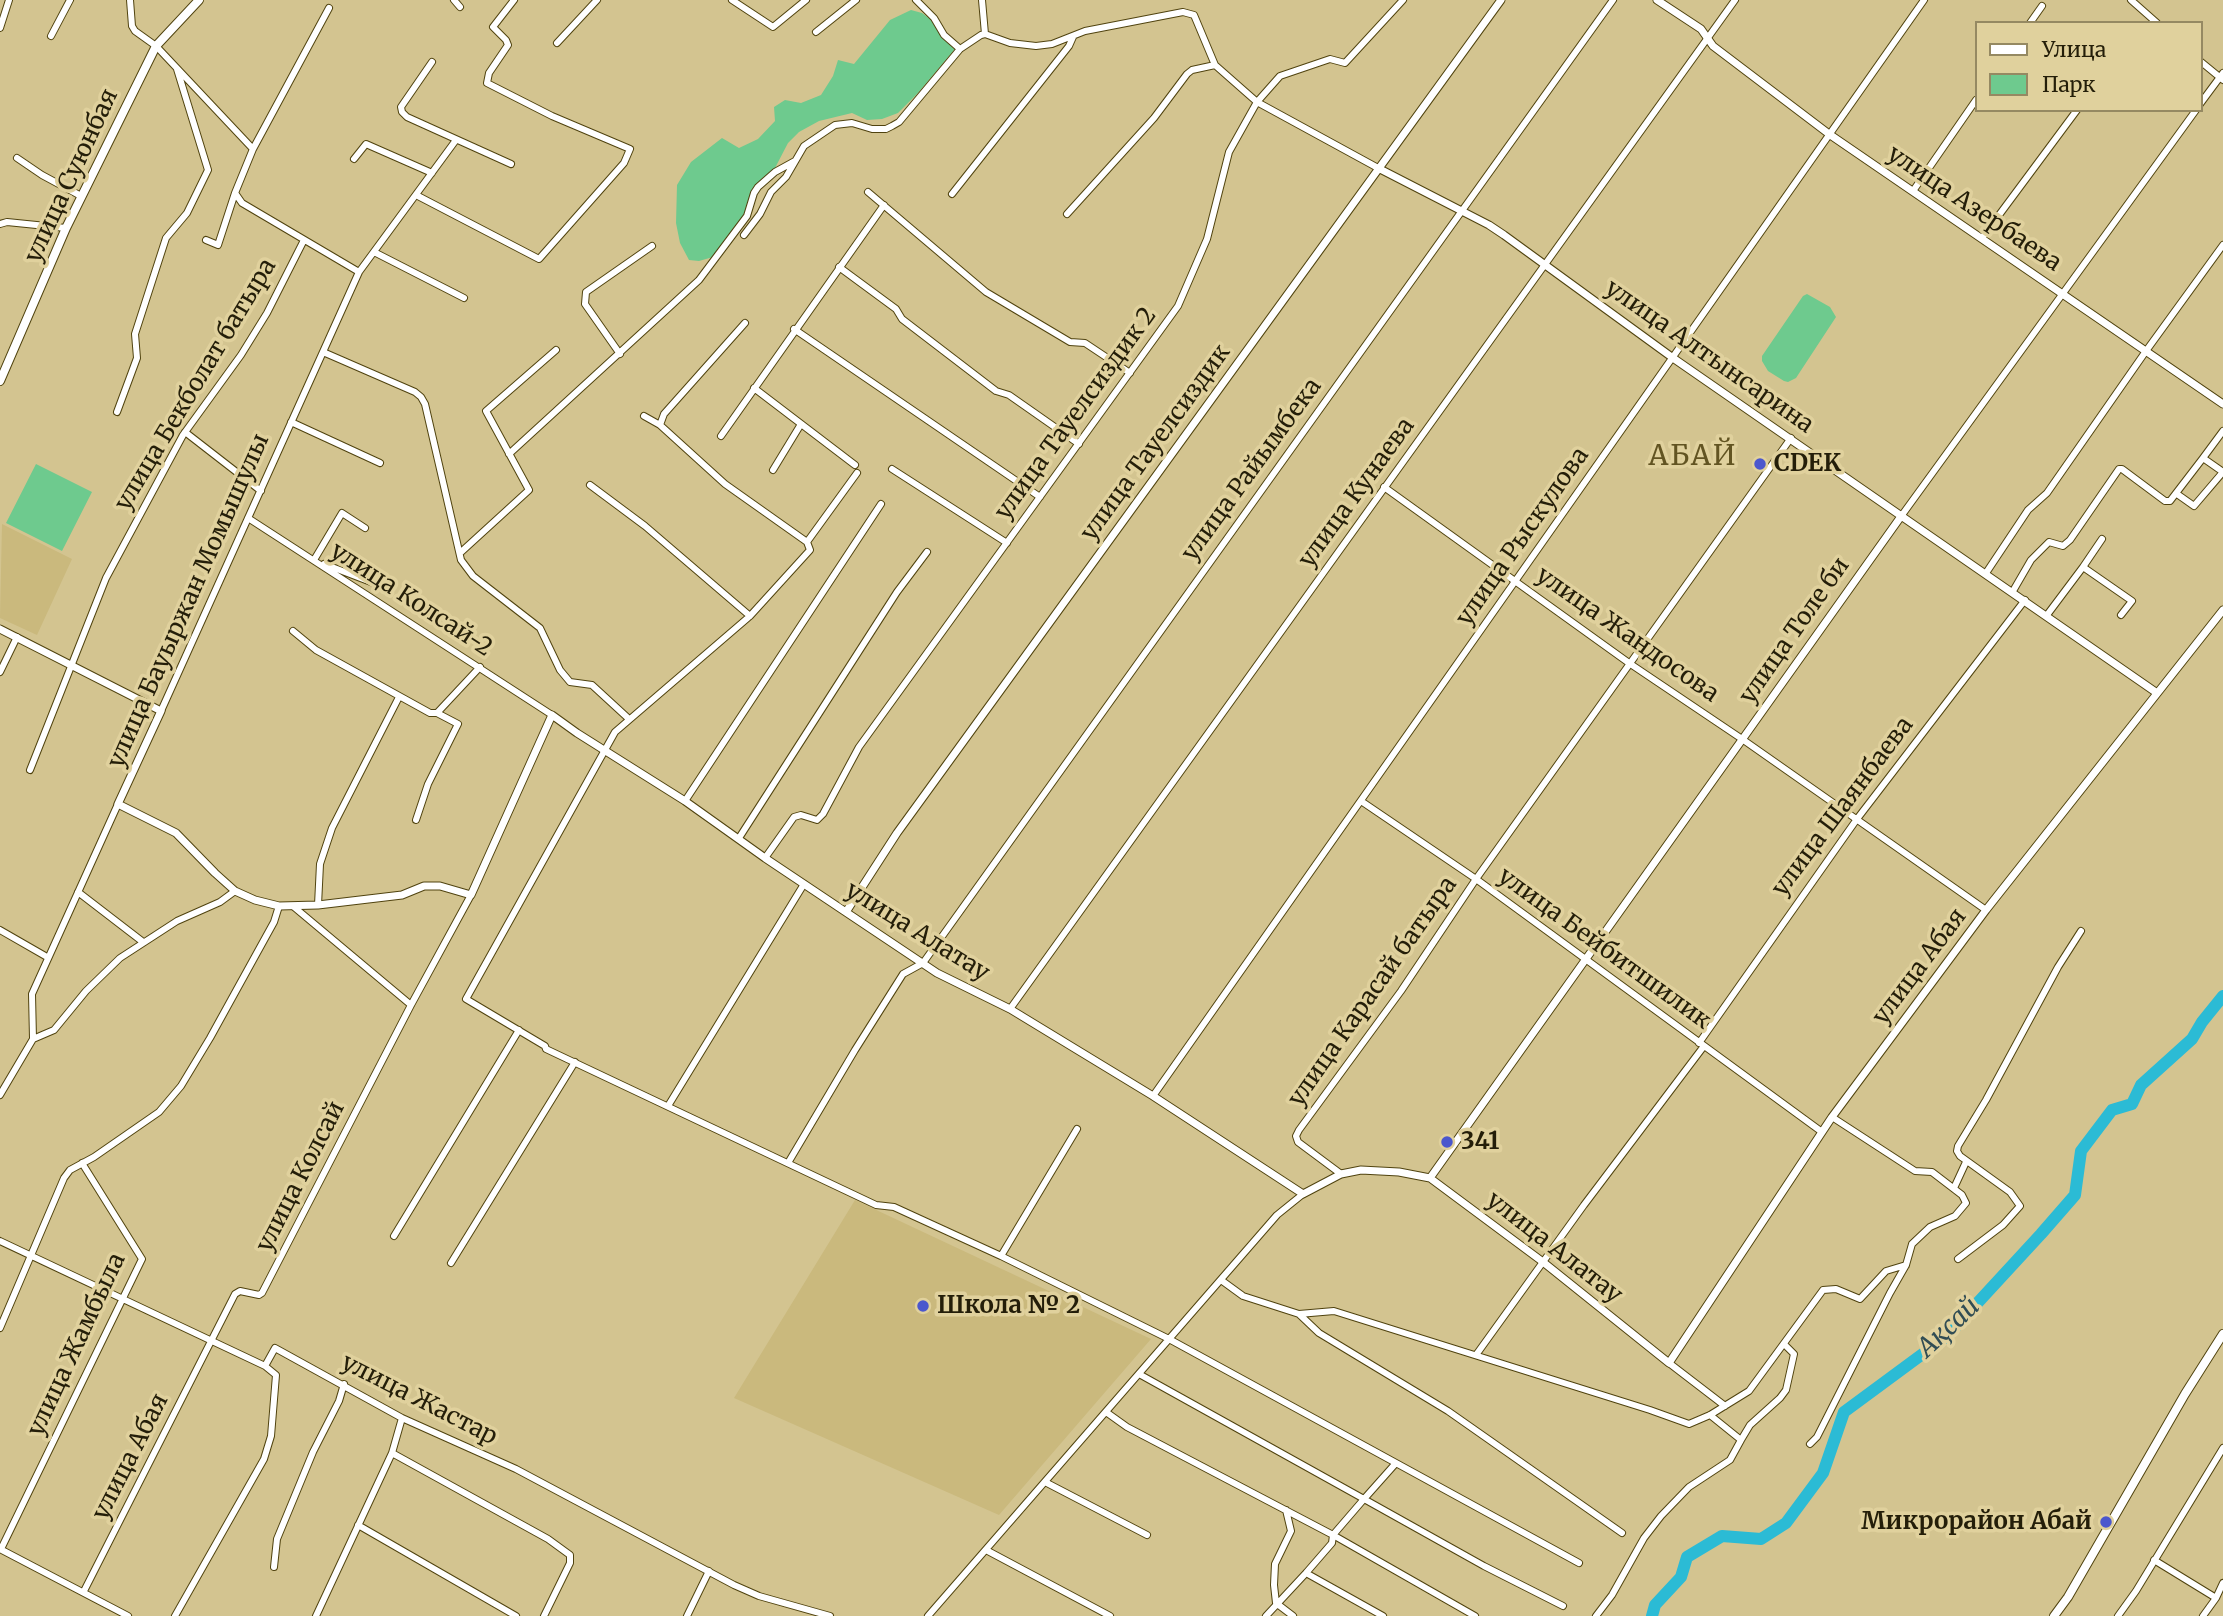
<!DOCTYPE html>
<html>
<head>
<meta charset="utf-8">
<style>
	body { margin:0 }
	#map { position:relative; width:2223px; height:1616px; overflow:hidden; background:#d3c490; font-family:Merriweather,serif }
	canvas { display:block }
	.legend { position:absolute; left:1975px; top:21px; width:228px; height:91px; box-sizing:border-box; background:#e0d19d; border:2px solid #958962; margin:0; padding:9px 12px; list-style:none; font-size:21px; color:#241e09 }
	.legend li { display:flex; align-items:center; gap:14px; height:35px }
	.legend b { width:35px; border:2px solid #958962 }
</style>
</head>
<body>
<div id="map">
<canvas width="2223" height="1616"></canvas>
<ul class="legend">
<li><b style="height:9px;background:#fff"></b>Улица</li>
<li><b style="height:19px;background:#6eca8e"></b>Парк</li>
</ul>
</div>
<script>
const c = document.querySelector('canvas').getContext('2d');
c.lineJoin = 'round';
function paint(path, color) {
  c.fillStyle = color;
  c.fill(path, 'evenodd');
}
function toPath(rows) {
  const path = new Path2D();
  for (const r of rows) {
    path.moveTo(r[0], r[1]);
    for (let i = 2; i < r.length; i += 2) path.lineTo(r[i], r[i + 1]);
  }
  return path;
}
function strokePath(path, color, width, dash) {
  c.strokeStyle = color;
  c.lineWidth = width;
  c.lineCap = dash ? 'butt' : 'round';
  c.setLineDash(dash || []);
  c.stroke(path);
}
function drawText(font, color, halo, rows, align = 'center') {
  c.font = font + ' Merriweather,serif';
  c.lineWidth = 7;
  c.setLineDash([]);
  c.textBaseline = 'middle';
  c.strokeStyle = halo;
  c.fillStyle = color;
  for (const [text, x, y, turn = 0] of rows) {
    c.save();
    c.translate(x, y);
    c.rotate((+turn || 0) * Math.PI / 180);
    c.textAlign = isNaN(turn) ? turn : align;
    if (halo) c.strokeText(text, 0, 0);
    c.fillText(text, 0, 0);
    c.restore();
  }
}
const built = toPath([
	[2,524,72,559,37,635,0,618],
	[855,1200,1151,1339,999,1515,734,1398]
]);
const green = toPath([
	[911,10,922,13,934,22,941,37,955,49,918,93,898,113,882,119,867,120,852,113,819,121,799,132,788,143,775,168,760,183,743,217,713,257,699,261,689,260,680,243,676,223,677,185,691,162,722,138,739,148,758,139,775,121,774,107,785,100,801,103,821,95,833,76,838,60,854,64,890,20],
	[1807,294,1830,307,1836,317,1796,378,1788,382,1784,381,1768,371,1762,361,1762,356,1803,296],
	[36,464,92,492,62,551,6,523]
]);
const river = toPath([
	[1652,1616,1655,1605,1681,1577,1687,1557,1722,1536,1761,1539,1786,1523,1823,1473,1844,1412,1947,1336,2041,1234,2075,1195,2081,1151,2112,1110,2132,1104,2141,1085,2192,1039,2202,1022,2223,996]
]);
const minor = toPath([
	[130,0,132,26,135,31,156,46,253,149],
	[454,0,460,7],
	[732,0,773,27,806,0],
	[916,0,934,18,944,35,960,49],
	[982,0,985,34],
	[2131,0,2157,23],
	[329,8,253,149,235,193,242,203,359,272],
	[2030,23,2042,6],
	[0,28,9,0],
	[816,32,856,0],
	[51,36,70,0],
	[557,43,597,0],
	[2200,61,2223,80],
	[432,62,401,107,402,112,407,117,511,164],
	[2200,104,2223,73],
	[17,158,42,175,81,196],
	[354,159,366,144,432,173],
	[1913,191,1976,100],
	[868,192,986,292,1070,342,1085,343,1130,373],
	[952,194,1069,46,1073,37],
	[416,195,539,259,624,163,630,149,552,116,487,83,489,73,508,45,506,40,493,27,514,0],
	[1067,214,1154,118,1187,74,1192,70,1215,65],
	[0,224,7,222,66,228],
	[744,235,760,214,771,192,786,177,804,146,835,125,852,123,872,129,886,129,892,126,899,122,960,49,981,35,985,34,1010,43,1036,46,1052,44,1085,31,1183,12,1194,15,1215,65,1257,102,1378,168],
	[1982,238,2077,110],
	[206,240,218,245,235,193],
	[374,252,464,298],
	[839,267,896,309,902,319,996,391,1009,395,1079,444],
	[794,329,1040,497],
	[323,352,415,392,421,397,425,404,461,560,473,576,540,628,560,670,570,682,592,685,629,719],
	[620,354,585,304,586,292,652,246],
	[754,388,855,465],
	[117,412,137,358,135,334,166,238,187,213,208,170,177,69],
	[644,416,660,425,725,484,807,542,810,550,750,616,615,732,466,999,545,1046,546,1049,876,1205,894,1207,1001,1256,1169,1339,1396,1463],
	[291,422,380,463],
	[660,425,664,414,745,323],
	[185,432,261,491],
	[721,436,884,205],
	[509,454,699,280,747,216,754,193,758,187,775,172,795,161],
	[2203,458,2223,431],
	[892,469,1007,543],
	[773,470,801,424],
	[590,485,645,526,750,616],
	[1384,487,1629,663,1742,739,1986,910],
	[1902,515,2196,110],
	[248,518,552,715],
	[2102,539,2083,567,2132,601,2121,615],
	[807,542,857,473],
	[460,553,529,490,486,411,556,350],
	[314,560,342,513,365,528],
	[324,564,384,587],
	[1986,573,2028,510,2047,493,2146,351,2223,245],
	[2013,591,2031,560,2049,542,2063,546,2070,540,2119,469,2122,469,2165,501,2170,501,2203,458,2223,472,2194,506,2177,494],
	[2047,615,2083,567],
	[293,631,316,650,430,713,437,713,458,724,428,784,416,820],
	[0,672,17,637],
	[161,711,359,272,456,140],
	[437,713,480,667],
	[30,770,106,578,183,435,241,355,267,313,304,240],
	[685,801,881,504],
	[1361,801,1476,879,1822,1132],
	[739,838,897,592,927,552],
	[765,858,794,817,801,815,817,820,823,814,859,747,1178,306,1207,239,1229,152,1257,102,1280,76,1330,59,1345,63,1403,0],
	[78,892,143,942],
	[318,905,320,864,332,828,399,697],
	[294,907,411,1005],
	[0,930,47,957],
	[1010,1009,1735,0],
	[33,1039,54,1030,86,991,120,958,177,921,220,902,235,891],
	[1699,1043,1857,819,2025,600],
	[0,1095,33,1039,32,994,118,804],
	[1153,1096,1924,0],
	[668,1106,804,884],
	[788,1163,855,1050,903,974,923,963,1613,0],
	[1341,1174,1298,1142,1296,1136,1299,1130,1401,991,1476,879,1791,438],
	[1954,1188,1966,1162],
	[394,1236,519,1030],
	[0,1241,265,1366,276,1375,271,1436,264,1459,175,1616],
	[1001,1256,1077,1129],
	[1958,1259,2003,1225,2020,1206,2010,1192,1960,1156,1957,1151,1958,1146,1986,1100,2058,967,2081,931],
	[451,1263,575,1062],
	[1221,1280,1243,1296,1299,1314,1319,1333,1448,1411,1622,1533],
	[1299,1314,1334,1311,1650,1410,1689,1424,1710,1415,1749,1391,1823,1290,1836,1289,1860,1299,1886,1271,1906,1265],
	[0,1328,64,1178,70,1170,94,1157,159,1112,181,1086,210,1038,274,922,279,906],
	[1476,1355,1584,1205,1704,1046],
	[1669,1363,1725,1406],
	[265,1366,275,1348,402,1418,516,1469,734,1585,759,1596,830,1616],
	[1139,1374,1364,1499,1396,1463,1579,1563],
	[1106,1412,1127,1427,1333,1535,1475,1616],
	[1710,1415,1741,1440,1750,1425,1780,1398,1786,1390,1794,1354,1784,1344],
	[1810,1444,1817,1437,1890,1293,1906,1265,1912,1244,1930,1227,1955,1216,1966,1203,1962,1195,1932,1172,1915,1171,1832,1117],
	[392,1453,548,1539,570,1555,570,1563,544,1616],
	[1045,1482,1147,1535],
	[1286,1510,1291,1531,1275,1564,1274,1585,1276,1603,1293,1616],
	[358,1525,516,1616],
	[0,1549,128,1616],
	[1,1549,142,1259,82,1163],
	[986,1550,1110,1616],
	[2154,1560,2216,1598],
	[274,1567,277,1539,313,1452,339,1401,344,1384],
	[1306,1573,1383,1616],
	[84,1591,235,1294,240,1291,259,1295,262,1293,411,1005,471,895],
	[316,1616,392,1453,402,1418],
	[687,1616,709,1571],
	[928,1616,1277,1215,1303,1194],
	[1266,1616,1306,1573,1332,1543,1333,1535,1364,1499,1484,1566,1563,1606],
	[1596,1616,1612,1595,1644,1538,1661,1516,1689,1487,1730,1460,1741,1440],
	[2118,1616,2136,1591,2223,1448],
	[2203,1616,2216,1598,2223,1583]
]);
const tertiary = toPath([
	[1657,0,1701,29,1713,46,1829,134,2223,404],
	[1378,168,1489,225,1504,235,1673,358,2157,693],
	[0,629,161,711,118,804,176,833,215,873,235,891,255,900,279,906,318,905,402,895,424,886,440,886,471,895,552,715,577,733,685,801,765,858,937,973,1010,1009,1153,1096,1303,1194,1341,1174,1361,1170,1399,1172,1430,1178,1543,1262,1669,1363,1832,1117,1986,910,2223,610],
	[846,912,897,833,1501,0],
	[1430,1178,1902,515]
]);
const secondary = toPath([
	[0,381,66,228,156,46,199,0],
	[2054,1616,2068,1597,2185,1394,2223,1334]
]);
const markers = [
	[1760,464,7,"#4b57cd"],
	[1447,1142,7,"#4b57cd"],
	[923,1306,7,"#4b57cd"],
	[2106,1522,7,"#4b57cd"]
];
const streetNames = [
	["улица Суюнбая",72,176,-65],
	["улица Азербаева",1974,209,34],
	["улица Алтынсарина",1709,357,35],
	["улица Бекболат батыра",196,385,-59],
	["улица Тауелсиздик 2",1076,414,-54],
	["улица Тауелсиздик",1156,443,-54],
	["улица Райымбека",1252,470,-54],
	["улица Кунаева",1357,493,-54],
	["улица Рыскулова",1523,537,-55],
	["улица Колсай-2",411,600,33],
	["улица Бауыржан Момышулы",189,601,-66],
	["улица Толе би",1795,631,-55],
	["улица Жандосова",1627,635,35],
	["улица Шаянбаева",1843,807,-53],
	["улица Алатау",917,932,32],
	["улица Бейбитшилик",1604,949,36],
	["улица Абая",1920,967,-53],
	["улица Карасай батыра",1373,992,-55],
	["улица Колсай",301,1177,-63],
	["улица Алатау",1554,1248,38],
	["улица Жамбыла",77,1345,-65],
	["улица Жастар",419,1400,27],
	["улица Абая",131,1457,-63]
];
const poiNames = [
	["CDEK",1774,464],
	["341",1461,1142],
	["Школа № 2",937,1306],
	["Микрорайон Абай",2092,1522,"right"]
];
const waterNames = [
	["Ақсай",1949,1328,-43]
];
const quarterNames = [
	["АБАЙ",1693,457]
];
paint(built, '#cab97d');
paint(green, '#6eca8e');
strokePath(river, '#2bbbd5', 12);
strokePath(minor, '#50430f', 8);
strokePath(tertiary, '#50430f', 9);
strokePath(secondary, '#50430f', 10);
strokePath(minor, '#fff', 6);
strokePath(tertiary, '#fff', 7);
strokePath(secondary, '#fff', 8);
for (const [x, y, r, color] of markers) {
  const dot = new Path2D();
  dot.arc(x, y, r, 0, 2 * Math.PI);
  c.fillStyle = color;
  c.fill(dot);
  strokePath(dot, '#e0d19d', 2.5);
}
drawText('24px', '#241e09', '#e0d19d', streetNames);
drawText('bold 24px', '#241e09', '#e0d19d', poiNames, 'left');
drawText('italic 26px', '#314d54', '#e0d19d', waterNames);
c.letterSpacing = '2px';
drawText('28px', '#625422', '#e0d19d', quarterNames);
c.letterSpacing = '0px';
</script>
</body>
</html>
